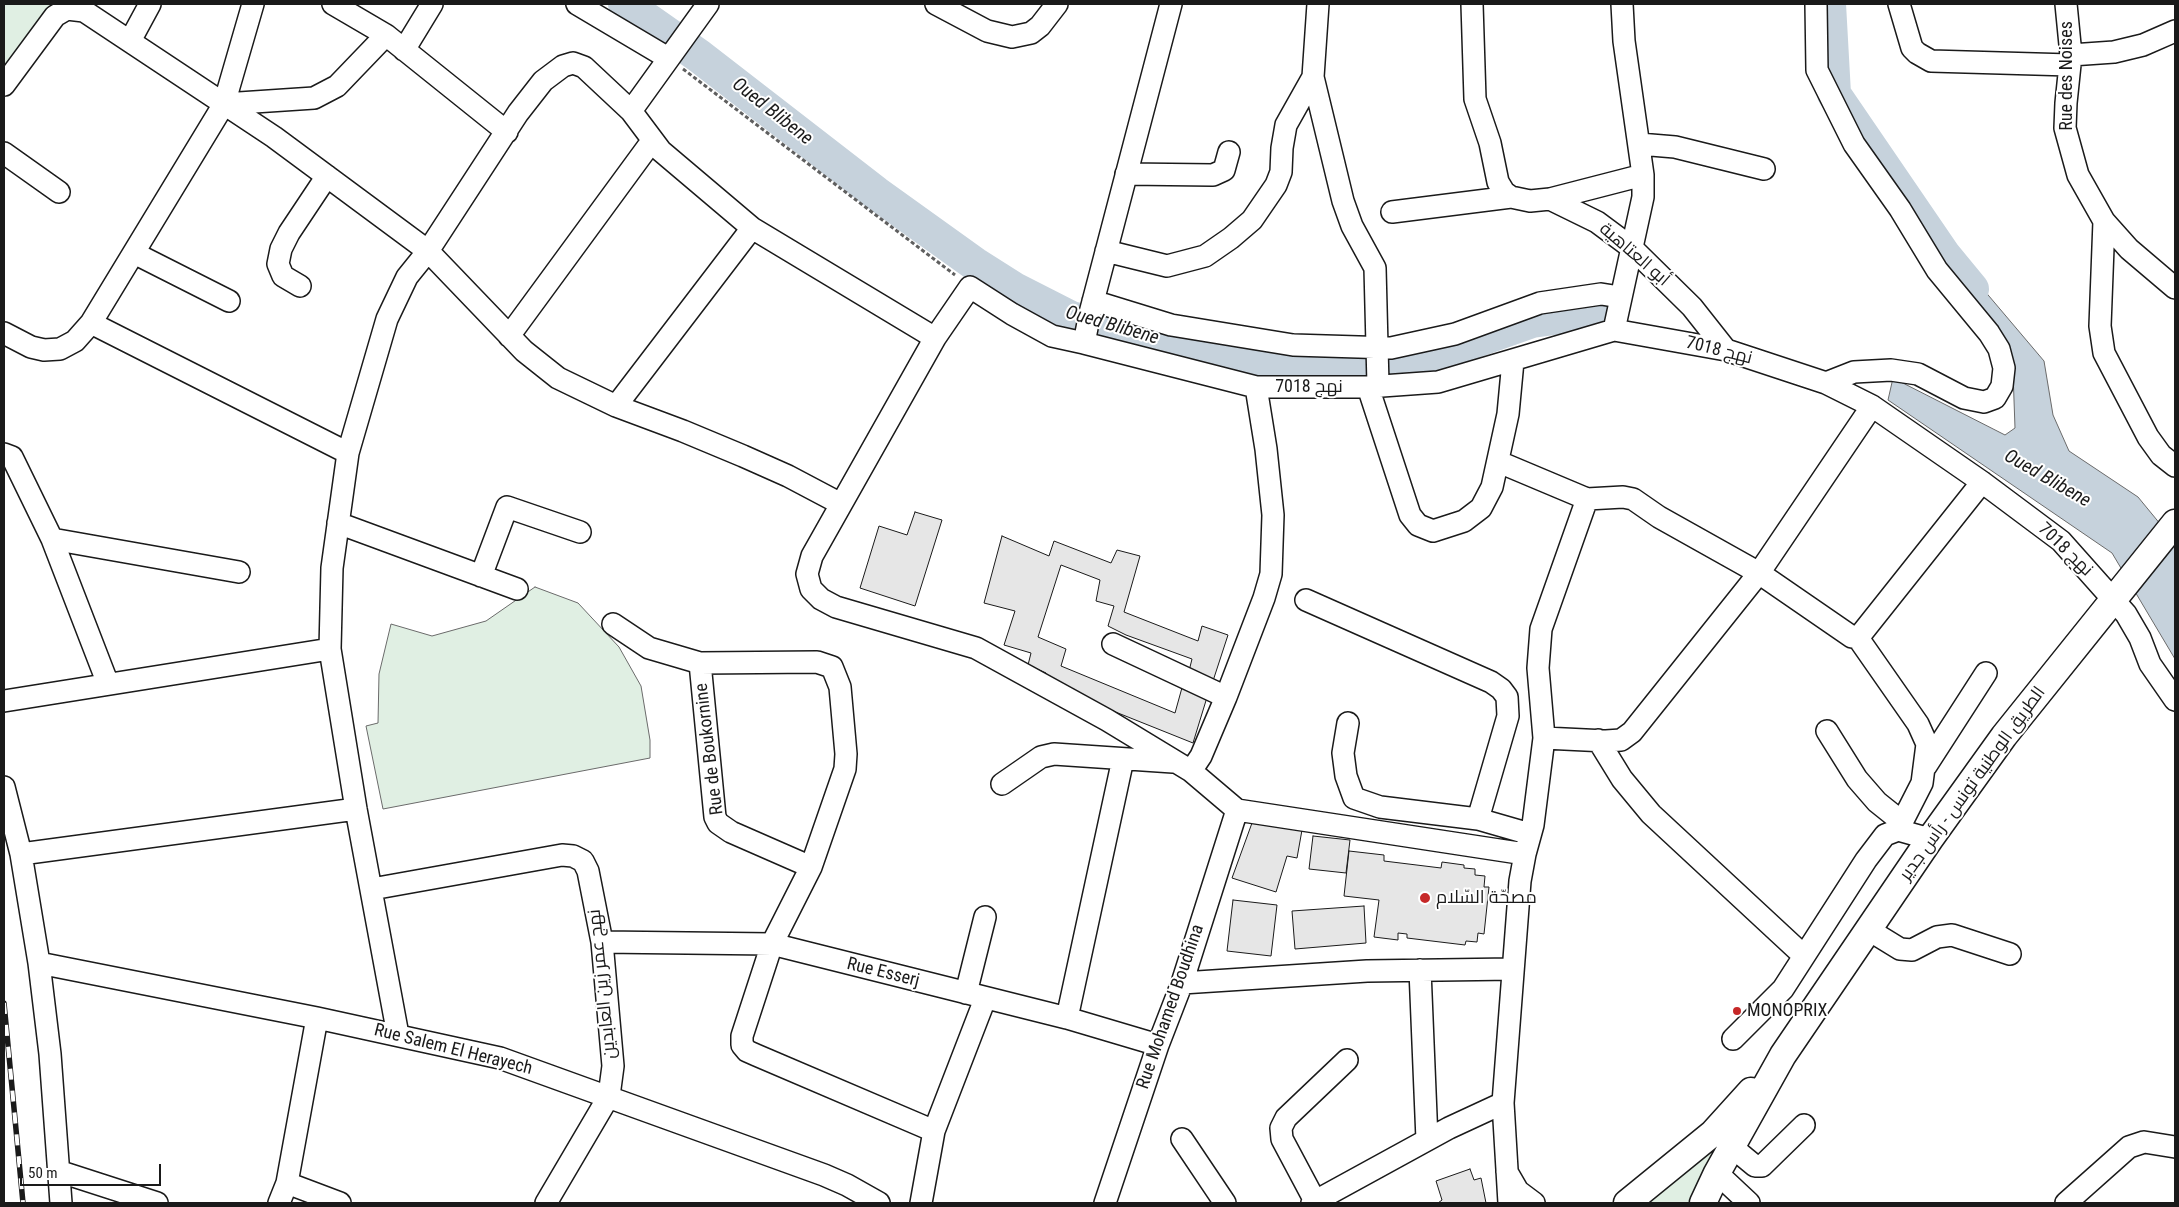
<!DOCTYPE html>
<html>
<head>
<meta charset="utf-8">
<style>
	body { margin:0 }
	#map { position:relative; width:2179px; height:1207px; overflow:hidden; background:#fff; font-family:"Roboto Condensed",sans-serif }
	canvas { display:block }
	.frame { position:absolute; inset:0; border:5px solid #1a1a1a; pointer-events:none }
	.scale { position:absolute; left:20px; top:1164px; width:141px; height:22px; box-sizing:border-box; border:2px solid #1a1a1a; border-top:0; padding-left:6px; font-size:15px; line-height:18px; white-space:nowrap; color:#1a1a1a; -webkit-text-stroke:4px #fff; paint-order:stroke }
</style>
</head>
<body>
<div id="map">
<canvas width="2179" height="1207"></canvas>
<div class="frame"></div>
<div class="scale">50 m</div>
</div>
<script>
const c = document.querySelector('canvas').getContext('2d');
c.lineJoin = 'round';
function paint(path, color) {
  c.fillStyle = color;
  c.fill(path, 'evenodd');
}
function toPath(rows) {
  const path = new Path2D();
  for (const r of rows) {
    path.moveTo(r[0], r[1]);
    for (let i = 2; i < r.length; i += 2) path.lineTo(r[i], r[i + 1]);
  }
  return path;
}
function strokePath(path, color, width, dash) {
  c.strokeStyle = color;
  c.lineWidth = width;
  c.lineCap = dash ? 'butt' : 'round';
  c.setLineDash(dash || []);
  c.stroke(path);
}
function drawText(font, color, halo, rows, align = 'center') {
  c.font = font + ' "Roboto Condensed",Cairo,sans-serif';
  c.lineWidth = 4;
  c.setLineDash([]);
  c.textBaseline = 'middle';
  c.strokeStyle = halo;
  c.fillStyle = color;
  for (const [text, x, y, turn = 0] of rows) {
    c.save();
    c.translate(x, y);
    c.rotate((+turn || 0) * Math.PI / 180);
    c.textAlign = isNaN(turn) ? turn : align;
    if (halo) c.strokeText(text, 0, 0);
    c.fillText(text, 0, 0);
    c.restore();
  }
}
const green = toPath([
	[4,4,54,4,4,73,4,4],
	[535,587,578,603,619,647,641,686,650,740,650,758,383,809,366,726,378,723,379,674,391,624,432,636,486,621,535,587],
	[1724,1136,1692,1203,1644,1203,1724,1136]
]);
const water = toPath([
	[1950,250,2044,361,2053,415,2069,451,2138,497,2175,542,2175,659,2112,553,1888,400,1893,378,2005,435,2015,428,2013,372,1935,260,1950,250]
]);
const river = toPath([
	[625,4,699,56,876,193,975,264,1016,290,1071,318,1241,360,1296,365,1436,355,1532,321,1598,312],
	[1829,4,1834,94,1944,255,1972,289]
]);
const building = toPath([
	[915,512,942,520,915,606,860,588,879,526,907,535,915,512],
	[1002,536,1049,556,1054,541,1111,563,1117,550,1140,556,1124,612,1198,641,1202,626,1228,635,1211,687,1187,679,1192,659,1126,635,1108,626,1114,606,1096,601,1100,580,1061,565,1038,637,1066,649,1061,666,1175,713,1183,684,1208,694,1193,743,1043,683,1046,673,1028,665,1031,653,1004,645,1015,611,984,603,1002,536],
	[1252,823,1302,830,1297,858,1287,856,1276,892,1232,878,1252,823],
	[1313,836,1350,840,1346,873,1309,869,1313,836],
	[1349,851,1384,855,1384,861,1441,868,1442,862,1464,865,1464,868,1475,869,1475,875,1485,876,1484,887,1489,887,1484,934,1478,933,1477,942,1466,941,1465,945,1407,938,1407,934,1398,933,1398,940,1374,937,1379,900,1344,896,1349,851],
	[1233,900,1277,905,1271,956,1227,951,1233,900],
	[1364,906,1366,943,1295,949,1292,911,1364,906],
	[1470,1169,1474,1180,1481,1178,1486,1203,1438,1203,1442,1200,1436,1181,1470,1169]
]);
const path = toPath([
	[683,69,955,275]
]);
const minor = toPath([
	[333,4,386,35,507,132],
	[577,4,668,58],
	[936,4,987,31,1012,37,1031,33,1040,26,1057,4],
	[1171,4,1090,313,1084,343,1256,387,1266,449,1273,515,1271,574,1264,598,1226,697,1201,756,1191,771],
	[1318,4,1313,77,1343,201,1352,226,1375,268,1378,385],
	[1472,4,1475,99,1490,143,1498,182,1504,192,1511,197,1530,201,1550,199,1597,222,1632,248,1692,307,1726,350],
	[1816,4,1817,70,1854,144,1900,209,1937,270,1989,333,1999,349,2004,368,2002,386,1995,398,1984,402,1964,398,1918,374,1891,370,1854,372,1826,383],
	[1899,4,1912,48,1917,53,1931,61,2070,65],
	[2066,4,2071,55,2066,103,2065,128,2078,175,2104,221,2129,249,2175,288],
	[130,41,150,4],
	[404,50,432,4],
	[2071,55,2114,52,2143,45,2175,31],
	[4,85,55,16,67,9,84,11,274,137,428,251,524,351,558,378,616,406,683,431,743,456,788,476,841,504],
	[224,104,314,98,337,86,386,35],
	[631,111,661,151,752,228,935,338],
	[1639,144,1675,147,1764,169],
	[4,153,59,192],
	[1126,174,1213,175,1224,170,1229,152],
	[1550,199,1643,175],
	[1392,212,1511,197],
	[2104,221,2100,326,2104,353,2148,437,2161,455,2175,466],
	[1106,251,1167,266,1205,256,1231,238,1252,220,1276,185,1281,172,1282,148,1286,125,1313,77],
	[134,253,229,301],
	[300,286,283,276,278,264,281,249,289,233,327,176],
	[1093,301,1171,325,1293,345,1391,348,1455,334,1540,303,1601,294,1620,297],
	[91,323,348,453],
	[1614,330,1643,197,1643,175,1624,41,1622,4],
	[4,333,31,347,44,350,60,349,75,341,91,323,224,104,253,4],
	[509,336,652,141],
	[1084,343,1052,336,1012,314,970,287,935,338,812,556,807,574,811,589,821,599,836,607,976,648,1107,720,1191,771,1237,810,1525,854],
	[1256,387,1368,387,1438,382,1614,330,1726,350,1826,383,1872,406,1982,482,2061,541,2126,614,2140,638,2150,664,2175,700],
	[1368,387,1410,515,1418,525,1433,531,1464,521,1481,508,1492,487,1508,414,1513,361],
	[616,406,752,228],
	[4,454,12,457,52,539,108,684],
	[1499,462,1587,499,1623,497,1633,499,1659,517,1759,573,1852,637,1858,638,1918,724,1927,744,1922,783,1898,830],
	[338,523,517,589],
	[52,539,239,572],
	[481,576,507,507,580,532],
	[1306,600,1491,682,1501,689,1507,697,1508,716,1478,819],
	[613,624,649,648,700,663,817,662,832,667,840,687,846,754,845,769,811,867,772,944,742,1036,742,1045,747,1051,756,1055,934,1131],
	[1858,638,1982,482],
	[1113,644,1226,697],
	[700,663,715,817,718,823,731,832,811,867],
	[4,701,330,649],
	[1348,723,1343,753,1346,776,1354,798,1380,807,1478,819,1530,834],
	[1827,731,1857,779,1877,802,1902,822],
	[1544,738,1606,741,1621,740,1632,732,1759,573,1872,406],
	[1598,740,1622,779,1651,814,1804,956],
	[1926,766,1986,673],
	[1002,784,1041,757,1054,754,1173,762],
	[4,787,21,854,39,963,50,1054,61,1203],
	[21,854,356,809],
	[372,889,562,855,573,856,583,861,588,871,602,942,613,1066,609,1096,546,1203],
	[1869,930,1900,949,1912,950,1937,937,1952,935,2010,954],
	[602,942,772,944,1067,1018,1158,1045],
	[39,963,317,1018,500,1058,824,1175,847,1185,879,1203],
	[1420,970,1427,1140],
	[1182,983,1367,971,1513,969],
	[966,993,985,917],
	[317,1018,287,1183,340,1203],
	[1067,1018,1123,759],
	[398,1035,356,809,330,649,332,568,348,453,387,319,407,277,428,251,518,113,543,81,563,66,573,63,584,67,631,111,708,4],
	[1733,1039,1783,989,1866,860,1885,835,1898,830,1930,839],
	[1182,1139,1225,1203],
	[1732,1147,1755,1166,1762,1166,1804,1125],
	[58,1171,157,1203],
	[1507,1172,1518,1191,1534,1203],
	[1717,1173,1749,1203],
	[1315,1201,1282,1139,1281,1128,1286,1118,1347,1060],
	[279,1203,287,1183],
	[921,1203,934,1131,985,999],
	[1105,1203,1158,1045,1182,983,1237,810],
	[1312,1203,1449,1128,1503,1103],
	[1509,1203,1503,1103,1520,881,1525,854,1533,825,1544,738,1538,668,1541,629,1587,499],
	[2066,1203,2129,1147,2144,1142,2175,1147]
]);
const major = toPath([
	[1627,1203,1713,1133,1751,1091],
	[1703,1203,1717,1173,1783,1055,1930,839,2004,736,2175,523]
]);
const rail = toPath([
	[4,1003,23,1203]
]);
const markers = [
	[1425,898,6,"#c62828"],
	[1737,1011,5,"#c62828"]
];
const streetNames = [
	["Rue des Noises",2067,76,-90],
	["أبو العتاهية",1634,255,41],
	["نهج 7018",1719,351,14],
	["نهج 7018",1309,387],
	["نهج 7018",2065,550,44],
	["Rue de Boukornine",710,749,-97],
	["الطريق الوطنية تونس - رأس جدير",1973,784,-54],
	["Rue Esserj",883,973,14],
	["نهج عمر زين العابدين",603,984,-96],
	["Rue Mohamed Boudhina",1171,1007,-71],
	["Rue Salem El Herayech",453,1050,14]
];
const poiNames = [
	["مصحّة السّلام",1436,898],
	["MONOPRIX",1747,1011]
];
const waterNames = [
	["Oued Blibene",772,112,38],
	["Oued Blibene",1112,326,16],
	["Oued Blibene",2047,479,30]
];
paint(green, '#e0efe3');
strokePath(green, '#6a6a6a', 1);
paint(water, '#c6d2dc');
strokePath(water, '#6a6a6a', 1);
strokePath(river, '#c6d2dc', 34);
paint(building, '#e6e6e6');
strokePath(building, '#1a1a1a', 1);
strokePath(minor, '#1a1a1a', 24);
strokePath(major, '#1a1a1a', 29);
strokePath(path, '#5f5f5f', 3, [4, 2.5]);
strokePath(minor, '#fff', 21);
strokePath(major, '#fff', 26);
strokePath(rail, '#1a1a1a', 5.5);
strokePath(rail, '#fff', 4, [11]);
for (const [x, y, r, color] of markers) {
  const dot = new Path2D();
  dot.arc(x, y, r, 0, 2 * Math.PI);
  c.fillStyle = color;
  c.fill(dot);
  strokePath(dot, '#fff', 2);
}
drawText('18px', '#1a1a1a', '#fff', streetNames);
drawText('18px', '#1a1a1a', '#fff', poiNames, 'left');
drawText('italic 19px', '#1a1a1a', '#fff', waterNames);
</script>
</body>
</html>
